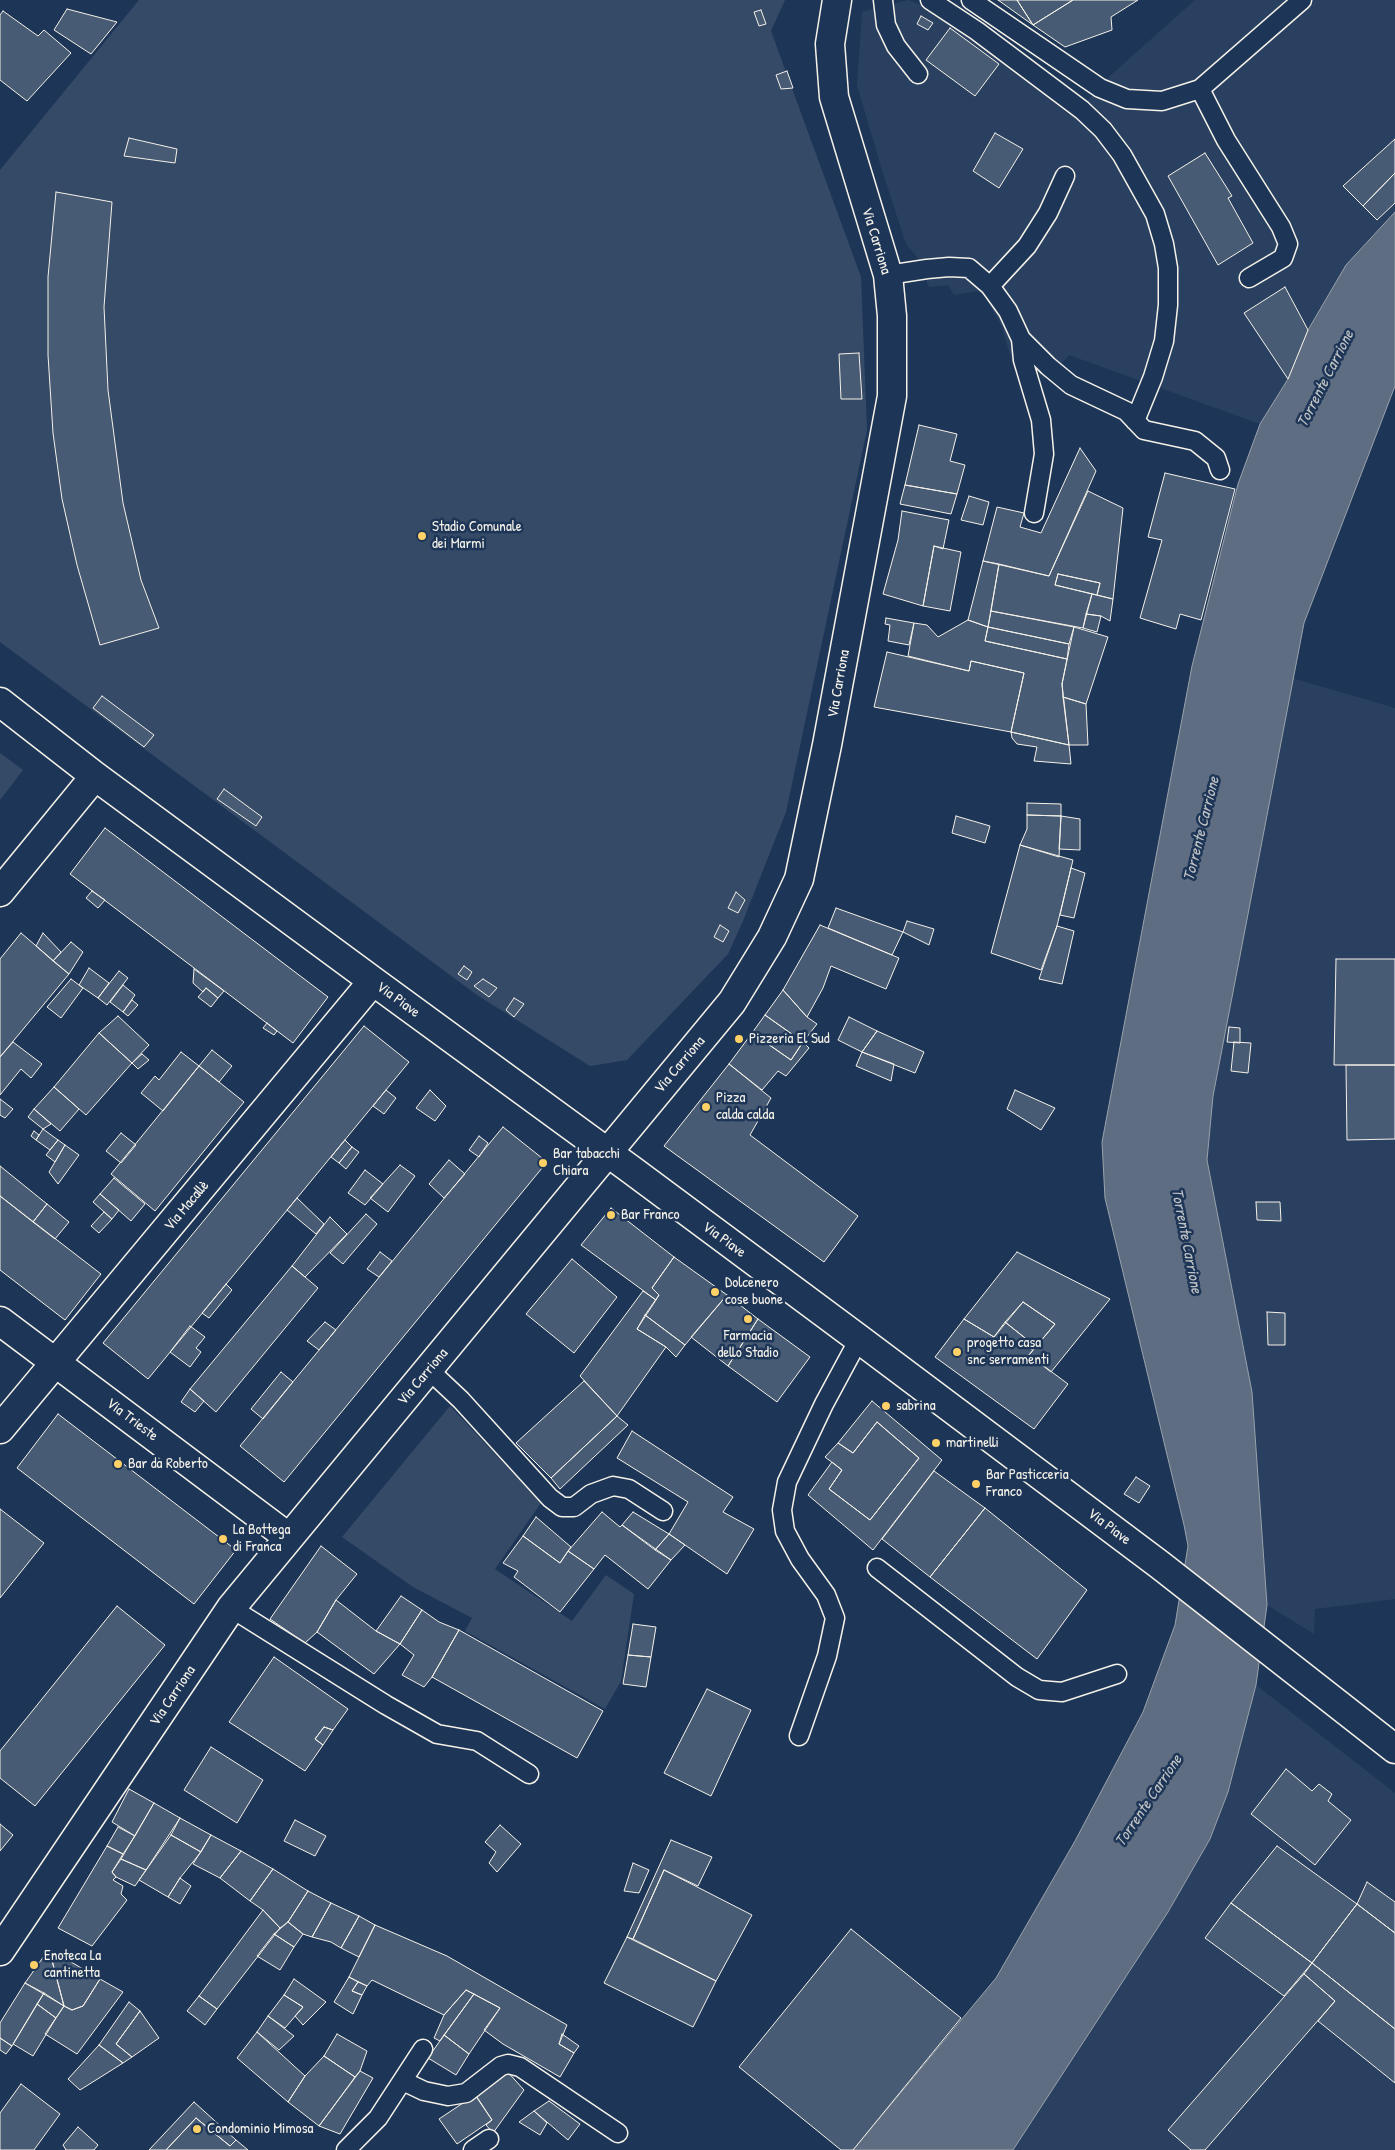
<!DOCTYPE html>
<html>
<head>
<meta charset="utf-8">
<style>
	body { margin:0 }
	canvas { display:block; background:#1d3557 }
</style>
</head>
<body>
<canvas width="1395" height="2150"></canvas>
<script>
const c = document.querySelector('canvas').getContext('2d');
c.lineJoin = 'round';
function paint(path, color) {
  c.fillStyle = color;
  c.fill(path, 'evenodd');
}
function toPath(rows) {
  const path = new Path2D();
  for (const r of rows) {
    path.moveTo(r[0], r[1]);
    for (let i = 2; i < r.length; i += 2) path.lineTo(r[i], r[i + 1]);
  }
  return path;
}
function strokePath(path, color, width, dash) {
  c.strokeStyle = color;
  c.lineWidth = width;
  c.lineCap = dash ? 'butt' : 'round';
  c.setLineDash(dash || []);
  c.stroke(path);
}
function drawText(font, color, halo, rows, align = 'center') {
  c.font = font + ' "Patrick Hand",sans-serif';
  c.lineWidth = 5;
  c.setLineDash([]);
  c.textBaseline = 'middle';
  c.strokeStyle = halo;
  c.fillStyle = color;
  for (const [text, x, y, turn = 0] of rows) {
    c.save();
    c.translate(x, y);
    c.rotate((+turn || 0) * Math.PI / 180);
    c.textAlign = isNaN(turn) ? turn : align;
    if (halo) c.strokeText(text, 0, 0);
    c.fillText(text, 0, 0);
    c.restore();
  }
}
const built = toPath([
	[909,0,925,7,1011,67,1069,115,1087,101,1112,74,1195,0,1395,0,1395,212,1346,265,1308,330,1288,379,1260,424,1069,355,1060,365,1043,379,1035,368,1012,362,1002,327,985,296,978,291,954,295,948,285,929,287,917,257,906,244,881,167,857,85,862,12],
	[1292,678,1395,708,1395,1599,1315,1609,1314,1634,1267,1605,1252,1392,1207,1160,1213,1096],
	[1256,1685,1395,1793,1395,2150,1013,2150,1168,1912,1210,1839,1228,1792]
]);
const green = toPath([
	[139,0,785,0,771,31,861,277,867,430,786,812,743,921,728,954,627,1060,590,1066,477,995,0,642,0,170],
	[0,753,23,770,0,800],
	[450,1406,541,1503,495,1569,572,1621,606,1575,634,1594,621,1681,605,1709,465,1631,472,1618,413,1587,342,1537]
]);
const water = toPath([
	[1395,212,1395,386,1304,623,1213,1096,1207,1160,1252,1392,1267,1605,1256,1685,1228,1792,1210,1839,1168,1912,1013,2150,853,2150,996,1978,1075,1841,1143,1712,1175,1625,1188,1546,1184,1525,1105,1198,1102,1142,1192,666,1238,484,1260,424,1288,379,1308,330,1346,265,1395,212]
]);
const building = toPath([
	[998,0,1017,0,1033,25,998,0],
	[1017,0,1073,0,1033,25,1017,0],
	[1073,0,1138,0,1111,17,1112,30,1065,47,1033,25,1073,0],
	[67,9,117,22,91,54,54,30,67,9],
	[761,10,766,24,759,26,754,12,761,10],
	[3,11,38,36,44,30,71,53,27,101,0,80,0,15,3,11],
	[921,16,933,23,928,30,917,24,921,16],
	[950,28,999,64,975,96,926,60,950,28],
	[787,71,793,88,781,89,776,75,787,71],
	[995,133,1023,149,999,188,973,171,995,133],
	[129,138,177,149,175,163,124,156,129,138],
	[1395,139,1395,173,1363,206,1343,186,1395,139],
	[1205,153,1232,196,1228,198,1253,243,1218,265,1168,176,1205,153],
	[1395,173,1395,203,1377,220,1363,206,1395,173],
	[56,192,112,202,104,307,108,390,123,503,141,580,159,628,100,645,77,565,62,499,53,433,48,355,48,277,56,192],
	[1285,287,1308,330,1288,379,1244,313,1285,287],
	[859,353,862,399,841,399,839,354,859,353],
	[919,425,957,434,950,461,965,465,957,494,905,485,919,425],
	[1080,448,1096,471,1049,576,983,561,997,507,1024,513,1020,527,1041,533,1080,448],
	[1165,473,1235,489,1201,620,1180,614,1176,629,1140,618,1162,540,1148,537,1165,473],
	[905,485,957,494,951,514,900,504,905,485],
	[1088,491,1123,508,1113,599,1097,595,1100,583,1058,574,1055,585,1092,594,1083,628,991,611,999,564,1049,576,1088,491],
	[969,496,989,502,983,525,961,520,969,496],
	[902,511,949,520,943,549,934,546,923,606,883,594,898,540,902,511],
	[934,546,961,552,950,611,923,606,934,546],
	[983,561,999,564,988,627,968,620,983,561],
	[1058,574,1100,583,1097,595,1055,585,1058,574],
	[1092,594,1113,599,1110,621,1101,616,1086,614,1092,594],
	[991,611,1074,627,1069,644,988,627,991,611],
	[1086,614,1101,616,1097,632,1083,628,1086,614],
	[886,618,914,623,909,645,888,641,890,625,885,624,886,618],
	[968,620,988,627,985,641,1067,659,1062,684,1069,745,1011,732,1024,673,971,661,969,671,908,656,914,623,927,625,938,637,968,620],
	[988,627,1069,644,1067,659,985,641,988,627],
	[1074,627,1108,637,1086,704,1063,697,1062,684,1074,627],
	[887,652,969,671,971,661,1024,673,1011,732,874,707,887,652],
	[102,696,154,735,144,747,93,708,102,696],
	[1063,697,1086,704,1088,745,1069,745,1063,697],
	[1011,732,1069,745,1071,764,1034,761,1037,747,1017,744,1012,738,1011,732],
	[224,789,262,817,256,826,217,799,224,789],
	[1027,803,1061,804,1061,816,1027,815,1027,803],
	[1027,815,1061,816,1059,857,1020,845,1027,829,1027,815],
	[956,816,990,826,985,843,952,833,956,816],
	[1061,816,1080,819,1080,850,1059,849,1061,816],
	[105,828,328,997,293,1043,70,874,105,828],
	[1020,845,1073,860,1057,926,1041,970,991,953,1020,845],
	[1071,868,1085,873,1074,918,1060,915,1071,868],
	[92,891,105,900,98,908,86,898,92,891],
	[736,892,745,900,738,913,728,908,736,892],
	[836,908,903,932,892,955,828,928,836,908],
	[907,921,934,929,929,945,903,932,907,921],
	[720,925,729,931,723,942,714,937,720,925],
	[820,925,899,958,886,989,831,966,823,988,807,1017,783,990,820,925],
	[1057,926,1074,931,1062,984,1039,979,1057,926],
	[21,933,69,974,0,1057,0,959,21,933],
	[43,933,61,952,53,961,36,946,43,933],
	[71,942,83,952,69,974,53,961,71,942],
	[1336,959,1395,959,1395,1065,1334,1065,1336,959],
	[464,966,472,972,467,980,458,974,464,966],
	[89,968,109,983,98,998,79,985,89,968],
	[194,969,224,991,218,998,206,988,203,992,193,983,194,969],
	[119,971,128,978,107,1005,98,998,119,971],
	[71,979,83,988,61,1018,47,1007,71,979],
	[483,979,497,988,489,997,474,986,483,979],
	[123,985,135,995,123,1012,110,1002,123,985],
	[206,988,218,998,211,1007,198,997,206,988],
	[783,990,807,1017,817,1024,803,1042,765,1015,783,990],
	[514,998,524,1004,514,1017,506,1010,514,998],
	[132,1000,138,1005,128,1016,123,1012,132,1000],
	[765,1015,803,1042,791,1060,752,1033,765,1015],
	[118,1016,149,1045,132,1063,99,1033,118,1016],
	[849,1017,877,1031,862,1052,838,1040,849,1017],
	[267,1023,277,1031,274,1035,263,1028,267,1023],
	[364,1026,409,1062,148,1379,103,1343,364,1026],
	[1229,1027,1240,1028,1240,1043,1227,1042,1229,1027],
	[877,1031,924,1052,915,1073,862,1052,877,1031],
	[99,1033,132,1063,86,1115,54,1087,99,1033],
	[752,1033,791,1060,803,1042,809,1048,786,1076,778,1071,762,1090,729,1064,752,1033],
	[13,1042,42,1064,31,1078,21,1069,0,1095,0,1057,13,1042],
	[1234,1042,1251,1043,1248,1073,1231,1071,1234,1042],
	[212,1050,232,1066,219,1082,199,1066,212,1050],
	[181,1052,199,1066,163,1111,141,1093,155,1076,159,1080,181,1052],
	[862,1052,894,1064,891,1081,856,1066,862,1052],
	[142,1054,149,1060,138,1069,132,1063,142,1054],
	[729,1064,771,1098,750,1135,858,1216,824,1262,664,1146,729,1064],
	[1346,1065,1395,1065,1395,1139,1347,1140,1346,1065],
	[199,1066,244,1102,155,1211,111,1174,199,1066],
	[54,1087,79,1109,60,1131,34,1109,54,1087],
	[386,1090,396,1098,384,1114,373,1106,386,1090],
	[430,1090,446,1106,435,1121,416,1108,430,1090],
	[1015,1090,1055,1108,1041,1130,1007,1109,1015,1090],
	[0,1099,13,1109,5,1118,0,1115,0,1099],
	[34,1109,51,1124,43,1129,28,1117,34,1109],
	[503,1127,547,1162,284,1482,240,1446,503,1127],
	[43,1129,58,1140,50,1150,36,1140,43,1129],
	[34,1131,39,1135,36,1140,31,1136,34,1131],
	[121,1133,136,1145,121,1163,106,1151,121,1133],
	[479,1136,488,1143,479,1157,469,1150,479,1136],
	[58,1140,65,1145,55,1162,46,1155,58,1140],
	[345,1140,352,1147,339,1163,331,1157,345,1140],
	[65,1145,79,1155,58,1184,49,1172,65,1145],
	[352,1147,359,1152,346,1169,339,1163,352,1147],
	[449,1160,465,1174,444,1198,429,1184,449,1160],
	[400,1165,415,1176,388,1212,370,1198,400,1165],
	[0,1166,47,1204,33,1222,0,1196,0,1166],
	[365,1170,383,1184,365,1205,348,1193,365,1170],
	[114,1178,145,1204,131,1221,100,1194,114,1178],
	[100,1194,119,1210,112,1219,93,1202,100,1194],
	[0,1196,101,1274,65,1320,0,1270,0,1196],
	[297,1198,324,1224,316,1234,287,1210,297,1198],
	[1256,1202,1280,1202,1281,1221,1257,1220,1256,1202],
	[47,1204,69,1222,55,1239,33,1222,47,1204],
	[611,1208,674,1257,652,1288,659,1295,656,1300,581,1245,611,1208],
	[104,1212,112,1219,99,1233,91,1226,104,1212],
	[366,1214,377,1224,343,1264,330,1253,366,1214],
	[330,1217,347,1234,305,1277,292,1266,330,1217],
	[380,1252,392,1261,379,1277,367,1269,380,1252],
	[1017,1252,1110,1299,1051,1372,1029,1355,1055,1324,1023,1302,994,1337,964,1319,1017,1252],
	[674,1257,727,1295,685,1345,645,1315,659,1295,652,1288,674,1257],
	[572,1259,617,1297,574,1353,526,1314,572,1259],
	[292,1266,318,1288,216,1412,190,1389,292,1266],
	[226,1284,232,1290,209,1318,202,1313,226,1284],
	[643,1291,656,1300,637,1329,666,1347,617,1416,580,1376,643,1291],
	[727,1295,758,1319,728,1366,691,1337,727,1295],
	[1023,1302,1055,1324,1033,1350,1027,1346,1030,1342,1005,1322,1023,1302],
	[1267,1312,1285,1313,1285,1345,1268,1345,1267,1312],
	[645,1315,685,1345,676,1357,666,1347,637,1329,645,1315],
	[758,1319,810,1357,777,1402,728,1366,758,1319],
	[964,1319,994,1337,1005,1322,1030,1342,1027,1346,1033,1350,1029,1355,1068,1384,1034,1429,935,1357,964,1319],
	[325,1322,336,1330,319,1350,307,1341,325,1322],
	[190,1326,205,1337,196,1348,201,1352,190,1367,170,1352,190,1326],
	[281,1372,293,1382,263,1419,251,1409,281,1372],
	[584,1381,617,1416,551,1478,516,1443,584,1381],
	[190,1389,204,1401,195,1412,181,1402,190,1389],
	[872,1401,942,1460,873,1550,808,1495,832,1462,842,1470,829,1489,870,1520,919,1458,877,1422,853,1453,838,1443,872,1401],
	[58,1414,236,1550,194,1604,17,1468,58,1414],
	[617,1416,628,1425,560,1489,551,1478,617,1416],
	[877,1422,919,1458,870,1520,829,1489,842,1470,825,1457,838,1443,853,1453,877,1422],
	[632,1431,733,1497,723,1512,754,1529,727,1574,669,1534,688,1502,617,1458,632,1431],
	[934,1471,985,1508,930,1577,882,1539,934,1471],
	[1136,1477,1150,1486,1139,1503,1124,1494,1136,1477],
	[985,1508,1087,1590,1037,1659,930,1577,985,1508],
	[0,1509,44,1543,0,1598,0,1509],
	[602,1512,620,1527,622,1525,671,1560,648,1589,605,1555,594,1569,568,1551,602,1512],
	[633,1512,669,1534,655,1550,622,1525,633,1512],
	[536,1517,571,1547,560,1563,523,1536,536,1517],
	[669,1534,685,1545,671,1560,655,1550,669,1534],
	[523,1536,560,1563,568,1551,594,1569,560,1612,514,1577,518,1571,503,1563,523,1536],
	[321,1546,357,1574,336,1600,317,1632,305,1643,270,1619,321,1546],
	[401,1596,422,1610,400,1644,376,1631,401,1596],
	[336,1600,376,1631,400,1644,374,1674,317,1632,336,1600],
	[117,1606,165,1645,35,1806,0,1778,0,1751,117,1606],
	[422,1610,439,1622,459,1630,432,1677,424,1687,402,1675,414,1655,400,1644,422,1610],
	[633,1624,656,1627,651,1657,628,1655,633,1624],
	[459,1630,603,1711,577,1758,432,1677,459,1630],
	[628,1655,651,1657,646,1687,623,1684,628,1655],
	[274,1657,348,1709,333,1730,324,1727,315,1739,323,1745,305,1771,229,1722,274,1657],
	[707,1689,751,1710,711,1796,664,1773,707,1689],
	[324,1727,333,1730,323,1745,315,1739,324,1727],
	[211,1747,263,1780,237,1823,184,1790,211,1747],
	[1286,1769,1312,1791,1319,1784,1332,1794,1328,1801,1351,1820,1315,1865,1251,1814,1286,1769],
	[129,1789,154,1803,135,1836,112,1822,129,1789],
	[154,1803,180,1818,146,1870,121,1859,154,1803],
	[180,1818,211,1835,201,1852,171,1835,180,1818],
	[295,1820,326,1836,315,1856,284,1841,295,1820],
	[0,1824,13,1835,0,1851,0,1824],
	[500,1825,521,1844,497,1872,489,1863,496,1852,485,1842,500,1825],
	[118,1827,135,1836,123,1854,107,1846,118,1827],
	[171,1835,201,1852,180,1878,168,1897,139,1880,171,1835],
	[211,1835,241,1851,220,1878,193,1864,211,1835],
	[671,1840,712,1857,698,1886,664,1870,633,1939,627,1937,671,1840],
	[107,1846,123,1854,112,1872,116,1877,113,1880,123,1886,121,1894,127,1900,92,1946,58,1928,107,1846],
	[1277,1846,1357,1904,1312,1963,1231,1903,1277,1846],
	[241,1851,273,1869,250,1901,220,1878,241,1851],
	[121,1859,146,1870,135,1886,116,1877,112,1872,121,1859],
	[633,1863,649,1870,639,1893,624,1891,633,1863],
	[273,1869,308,1891,288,1922,280,1928,263,1910,250,1901,273,1869],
	[664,1870,752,1915,716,1981,633,1939,664,1870],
	[180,1878,191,1886,180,1904,168,1897,180,1878],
	[1367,1882,1395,1902,1395,1933,1357,1904,1367,1882],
	[308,1891,331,1903,312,1937,303,1934,288,1922,308,1891],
	[331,1903,359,1916,341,1948,331,1942,312,1937,331,1903],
	[1231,1903,1312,1963,1284,1996,1205,1938,1231,1903],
	[1357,1904,1395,1933,1395,2029,1312,1963,1357,1904],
	[263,1910,280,1928,217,2009,199,1996,263,1910],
	[359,1916,375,1925,359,1957,341,1948,359,1916],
	[288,1922,303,1934,294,1947,274,1934,288,1922],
	[375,1925,447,1956,567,2025,559,2044,574,2053,560,2077,503,2044,484,2030,500,2008,466,1990,444,2015,372,1980,367,1986,349,1977,375,1925],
	[851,1929,961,2018,853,2150,841,2150,739,2067,851,1929],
	[274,1934,294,1947,280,1970,257,1956,274,1934],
	[627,1937,716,1981,693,2027,604,1983,627,1937],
	[49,1949,100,1979,83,2006,72,2010,64,2006,49,1949],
	[49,1949,64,2006,25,1983,49,1949],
	[1312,1963,1395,2029,1395,2083,1318,2021,1335,2001,1304,1974,1312,1963],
	[1304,1974,1335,2001,1205,2150,1191,2150,1168,2130,1304,1974],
	[349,1977,358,1982,352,1991,362,1995,353,2014,334,2002,349,1977],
	[100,1979,123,1992,77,2054,45,2034,64,2006,72,2010,83,2006,100,1979],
	[294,1979,326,2002,303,2025,295,2016,303,2007,284,1995,294,1979],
	[358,1982,367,1986,362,1995,352,1991,358,1982],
	[25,1983,44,1993,12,2046,0,2038,0,2023,25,1983],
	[466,1990,474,1994,440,2041,434,2038,444,2015,466,1990],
	[44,1993,64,2006,56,2018,37,2004,44,1993],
	[474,1994,500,2008,469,2054,444,2035,474,1994],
	[284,1995,303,2007,285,2028,268,2016,284,1995],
	[199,1996,217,2009,205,2025,187,2011,199,1996],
	[129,2002,140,2011,116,2044,132,2057,123,2063,99,2045,129,2002],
	[37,2004,56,2018,33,2056,13,2044,37,2004],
	[140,2011,159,2038,132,2057,116,2044,140,2011],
	[268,2016,294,2036,279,2050,257,2032,268,2016],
	[257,2032,305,2076,288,2102,237,2058,257,2032],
	[337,2034,367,2051,360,2071,355,2077,324,2056,337,2034],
	[562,2034,579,2046,574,2053,559,2044,562,2034],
	[444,2035,469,2054,456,2075,428,2058,444,2035],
	[0,2038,12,2046,6,2054,0,2050,0,2038],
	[99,2045,123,2063,80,2090,68,2079,99,2045],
	[324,2056,355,2077,319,2126,288,2102,305,2076,324,2056],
	[506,2070,524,2090,493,2133,486,2125,492,2120,477,2097,506,2070],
	[360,2071,373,2078,340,2134,319,2126,360,2071],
	[21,2084,60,2114,34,2150,0,2150,0,2113,21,2084],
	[475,2095,492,2120,457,2144,439,2119,475,2095],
	[549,2101,580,2124,568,2140,534,2111,549,2101],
	[194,2102,236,2140,230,2146,196,2118,166,2150,149,2150,194,2102],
	[534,2111,547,2123,540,2135,519,2122,534,2111],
	[196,2118,230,2146,236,2140,248,2150,166,2150,196,2118],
	[78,2127,98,2145,94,2150,66,2150,63,2145,78,2127]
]);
const lane = toPath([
	[883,0,886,25,896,46,918,74],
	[930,0,977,31,1082,110,1103,130,1122,155,1155,214,1164,244,1168,268,1168,305,1164,341,1153,377,1135,421],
	[971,0,1100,88,1127,99,1162,101,1200,89,1302,0],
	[1200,89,1226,140,1281,227,1288,244,1283,258,1249,278],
	[888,275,927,269,949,267,969,268,990,286,1008,311,1021,339,1048,366,1071,385,1126,411,1144,430,1195,441,1216,458,1220,470],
	[990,286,1027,246,1048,213,1065,176],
	[1021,339,1023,360,1041,420,1044,454,1034,513],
	[429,1370,461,1400,550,1498,562,1507,574,1507,591,1494,613,1486,629,1489,663,1511],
	[877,1568,1017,1677,1039,1690,1062,1692,1117,1674],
	[231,1608,386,1705,437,1734,477,1741,529,1774],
	[799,1736,827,1656,835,1618,826,1595,800,1559,785,1531,782,1510,787,1482,824,1404,859,1339],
	[403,2081,424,2091,448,2096,466,2093,501,2066,508,2064,520,2067,618,2133],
	[346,2150,378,2118,423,2049],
	[473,2150,489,2139]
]);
const street = toPath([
	[0,702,95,776,373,981,633,1171,859,1339,1160,1565,1395,1749],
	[0,892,95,776],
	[0,1321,288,1537],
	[0,1429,373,981],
	[0,1951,231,1608,732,1002,772,937,799,879,827,745,892,396,892,316,888,275,834,97,830,44,837,0]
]);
const markers = [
	[422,536,5,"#ffd166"],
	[739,1039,5,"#ffd166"],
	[706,1107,5,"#ffd166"],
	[543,1163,5,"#ffd166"],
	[611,1215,5,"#ffd166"],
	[715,1292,5,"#ffd166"],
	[748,1319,5,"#ffd166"],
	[957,1352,5,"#ffd166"],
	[886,1406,5,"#ffd166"],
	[936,1443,5,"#ffd166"],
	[118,1464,5,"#ffd166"],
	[976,1484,5,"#ffd166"],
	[223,1539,5,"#ffd166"],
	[34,1965,5,"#ffd166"],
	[197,2129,5,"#ffd166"]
];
const streetNames = [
	["Via Carriona",876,241,73],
	["Via Carriona",839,684,-80],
	["Via Piave",398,1000,36],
	["Via Carriona",680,1065,-50],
	["Via Macallè",187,1206,-50],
	["Via Piave",724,1240,36],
	["Via Carriona",423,1377,-50],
	["Via Trieste",132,1420,37],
	["Via Piave",1109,1527,37],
	["Via Carriona",173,1696,-56]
];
const poiNames = [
	["Stadio Comunale",432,527],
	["dei Marmi",432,544],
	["Pizzeria El Sud",749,1039],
	["Pizza",716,1098],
	["calda calda",716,1115],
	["Bar tabacchi",553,1154],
	["Chiara",553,1171],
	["Bar Franco",621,1215],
	["Dolcenero",725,1283],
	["cose buone",725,1300],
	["Farmacia",748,1336,"center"],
	["dello Stadio",748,1353,"center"],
	["progetto casa",967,1343],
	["snc serramenti",967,1360],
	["sabrina",896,1406],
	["martinelli",946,1443],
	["Bar da Roberto",128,1464],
	["Bar Pasticceria",986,1475],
	["Franco",986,1492],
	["La Bottega",233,1530],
	["di Franca",233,1547],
	["Enoteca La",44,1956],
	["cantinetta",44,1973],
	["Condominio Mimosa",207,2129]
];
const waterNames = [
	["Torrente Carrione",1326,379,-63],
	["Torrente Carrione",1202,829,-76],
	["Torrente Carrione",1186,1241,79],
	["Torrente Carrione",1149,1801,-56]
];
paint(built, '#2a4060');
paint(green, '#354a67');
paint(water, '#5e6d82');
strokePath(water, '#9aa2ab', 1);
paint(building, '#485b74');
strokePath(building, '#f4f1e8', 1);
strokePath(lane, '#f4f1e8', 21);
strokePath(street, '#f4f1e8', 31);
strokePath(lane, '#1d3557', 18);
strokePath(street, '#1d3557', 28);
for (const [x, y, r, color] of markers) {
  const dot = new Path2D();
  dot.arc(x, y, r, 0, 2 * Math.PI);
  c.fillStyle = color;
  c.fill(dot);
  strokePath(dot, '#1d3557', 2);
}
drawText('15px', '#f4f1e8', '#1d3557', streetNames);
drawText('15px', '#f4f1e8', '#1d3557', poiNames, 'left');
drawText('italic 16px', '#c0c3c4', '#1d3557', waterNames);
</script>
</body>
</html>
